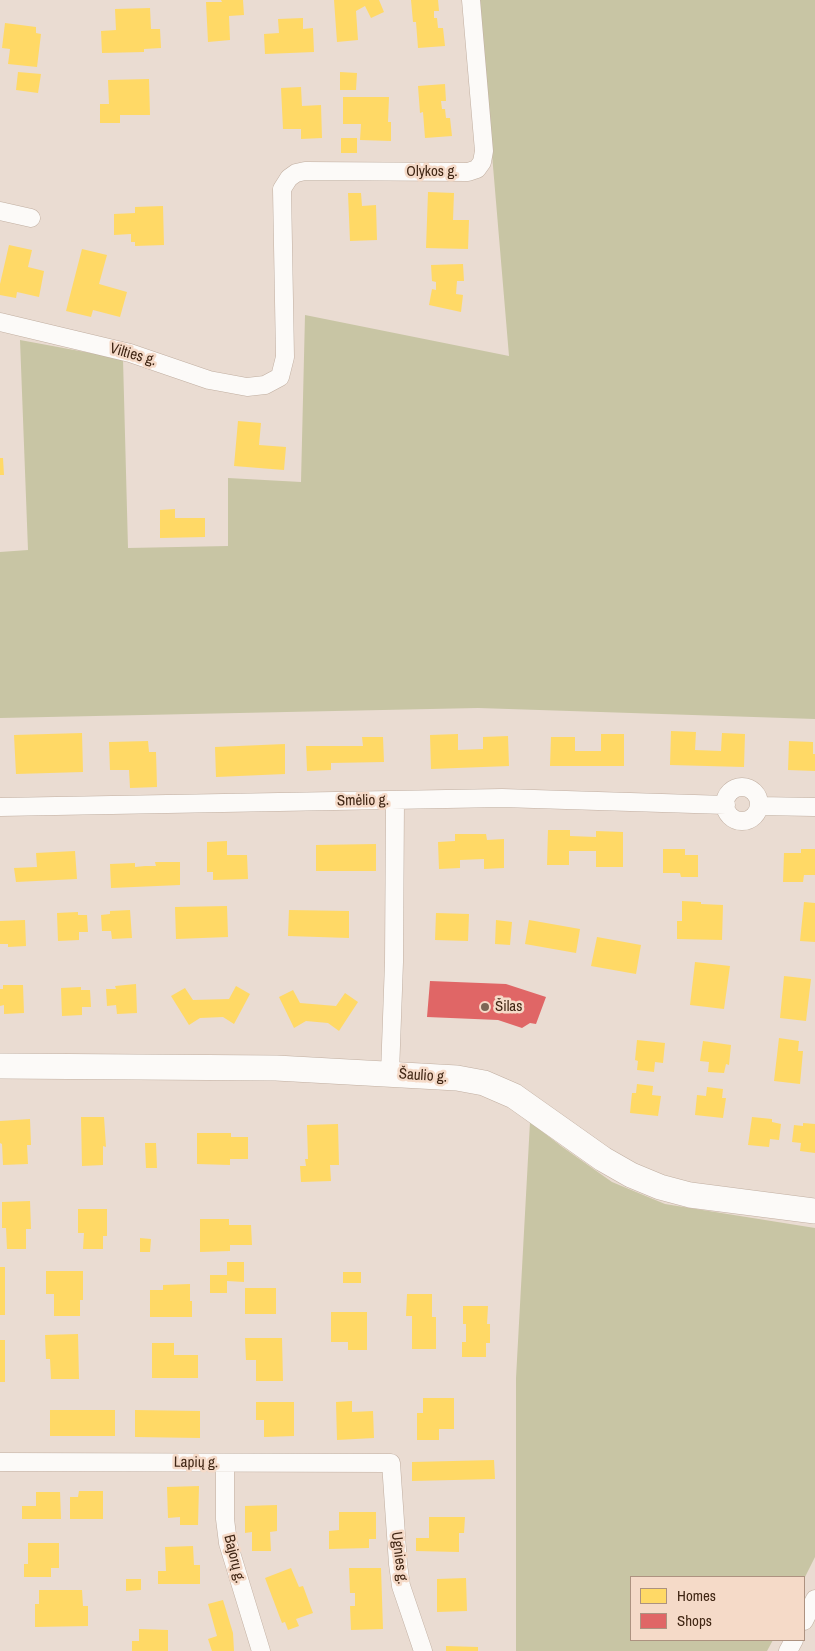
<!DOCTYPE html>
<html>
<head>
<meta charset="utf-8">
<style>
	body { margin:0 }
	#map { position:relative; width:815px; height:1651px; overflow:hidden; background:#eadcd2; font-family:"Archivo Narrow",sans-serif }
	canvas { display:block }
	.legend { position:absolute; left:630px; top:1576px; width:175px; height:65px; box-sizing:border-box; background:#f5dac8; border:1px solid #ad9280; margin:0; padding:6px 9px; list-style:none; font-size:15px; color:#402614 }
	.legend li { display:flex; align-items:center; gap:10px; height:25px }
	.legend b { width:25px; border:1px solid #ad9280 }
</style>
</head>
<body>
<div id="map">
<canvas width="815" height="1651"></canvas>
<ul class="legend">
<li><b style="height:14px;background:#ffd966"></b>Homes</li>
<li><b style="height:14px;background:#e06666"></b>Shops</li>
</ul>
</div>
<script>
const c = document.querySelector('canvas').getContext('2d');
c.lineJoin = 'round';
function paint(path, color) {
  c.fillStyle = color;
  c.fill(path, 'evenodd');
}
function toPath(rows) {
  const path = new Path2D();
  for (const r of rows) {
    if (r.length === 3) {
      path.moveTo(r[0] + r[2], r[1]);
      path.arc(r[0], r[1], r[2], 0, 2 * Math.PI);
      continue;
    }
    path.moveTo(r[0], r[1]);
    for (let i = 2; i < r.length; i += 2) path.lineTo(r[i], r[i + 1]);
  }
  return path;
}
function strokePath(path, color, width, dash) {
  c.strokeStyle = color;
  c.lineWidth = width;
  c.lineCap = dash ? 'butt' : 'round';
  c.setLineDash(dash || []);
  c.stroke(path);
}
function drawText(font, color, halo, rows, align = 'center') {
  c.font = font + ' "Archivo Narrow",sans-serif';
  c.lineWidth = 5;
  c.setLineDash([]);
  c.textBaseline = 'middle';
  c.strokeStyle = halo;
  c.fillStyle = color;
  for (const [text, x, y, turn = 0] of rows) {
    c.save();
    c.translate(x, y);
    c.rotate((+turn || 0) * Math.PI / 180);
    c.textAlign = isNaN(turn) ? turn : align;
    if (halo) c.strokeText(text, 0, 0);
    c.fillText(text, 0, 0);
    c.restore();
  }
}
const green = toPath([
	[479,0,815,0,815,719,478,708,0,718,0,552,28,550,20,340,123,359,128,548,228,546,228,478,301,482,305,315,509,356],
	[530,1122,561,1146,612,1182,665,1204,815,1228,815,1557,804,1579,804,1577,631,1577,631,1640,773,1640,767,1651,516,1651,516,1378]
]);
const homes = toPath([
	[221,0,243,0,244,15,229,16,230,40,208,42,206,2,222,2],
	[334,0,379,0,384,12,371,18,365,6,356,11,358,40,337,42],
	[411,0,438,0,439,11,434,11,434,18,437,18,438,28,443,28,445,46,418,48,416,22,413,22],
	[150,8,151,29,160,29,161,48,144,49,144,52,102,53,101,31,116,30,115,9],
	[303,18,303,29,313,28,314,52,265,54,264,34,279,33,278,19],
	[5,23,36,27,36,33,41,34,37,67,8,64,10,49,2,48],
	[18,72,41,74,38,93,16,90],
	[340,72,357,73,356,90,340,90],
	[149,79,150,115,120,115,120,123,100,123,100,104,109,104,108,80],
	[445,84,446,101,441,101,442,109,445,109,446,118,450,118,452,136,425,138,423,112,420,113,418,86],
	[301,87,302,106,321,105,322,138,301,139,301,129,283,129,281,88],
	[343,97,389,97,388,122,391,122,391,141,360,140,361,124,343,124],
	[341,138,357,138,357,153,341,153],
	[428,192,454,193,453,220,469,220,468,249,426,248],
	[348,193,361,193,362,206,376,205,377,240,350,241],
	[163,206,164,245,135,246,135,242,131,242,131,234,114,235,114,214,135,213,135,207],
	[9,245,32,250,28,267,44,271,39,297,17,292,16,298,0,295,0,284],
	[82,249,107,255,99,284,127,292,120,317,93,310,91,317,66,311],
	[463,264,464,281,457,281,456,294,463,295,461,312,429,305,432,289,436,290,436,282,432,281,431,265],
	[238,421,261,423,259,445,286,447,284,470,234,466],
	[0,458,3,458,4,475,0,475],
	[175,509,175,518,205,518,205,537,160,538,160,510],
	[671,731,696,732,695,750,721,751,722,733,745,734,744,767,670,765],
	[82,733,83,772,16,774,14,735],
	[458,734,458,750,483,749,483,737,508,736,509,766,431,769,430,735],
	[601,734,624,734,624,766,550,766,551,737,575,737,575,751,601,751],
	[362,737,383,737,384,762,331,763,331,770,307,771,306,746,363,746],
	[148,741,149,752,156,752,157,787,130,788,129,770,110,770,109,742],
	[789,741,813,742,813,754,815,754,815,771,788,770],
	[285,744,285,774,216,777,215,747],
	[548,830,570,830,570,836,596,837,596,831,623,832,623,867,596,867,596,851,569,851,569,865,547,865],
	[455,834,486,834,487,840,504,839,504,868,484,869,484,859,460,860,460,868,439,869,438,842,455,841],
	[227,841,227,855,247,855,248,879,213,880,213,872,207,872,207,842],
	[376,844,376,871,316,871,316,845],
	[663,849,685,849,685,855,698,855,698,877,681,877,680,873,663,873],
	[801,849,815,849,815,875,804,875,803,882,783,882,784,853,801,853],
	[75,851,77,879,16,882,14,868,37,867,36,853],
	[155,862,180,862,180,885,111,888,110,864,135,863,135,867,145,866,156,866],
	[682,901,701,902,701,904,723,905,722,940,677,939,677,921,682,921],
	[804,902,815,903,815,942,800,941],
	[227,906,228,937,176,939,175,907],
	[130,910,132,938,112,939,111,931,102,931,101,915,110,914,110,911],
	[289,910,349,911,349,938,288,936],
	[78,912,78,915,87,915,88,932,79,932,79,940,58,941,57,913],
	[436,913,469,914,468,941,435,940],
	[25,920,26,946,8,947,8,944,0,944,0,921],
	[496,920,512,922,510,945,495,944],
	[529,920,580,929,576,953,525,944],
	[597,937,641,945,636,974,591,966],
	[695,962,730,966,724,1009,690,1005],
	[784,976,811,979,806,1021,780,1018],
	[136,984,137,1013,117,1014,116,1005,107,1006,106,989,116,989,115,986],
	[3,985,23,985,24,1013,4,1014,4,1005,0,1006,0,989,3,989],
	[236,986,250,994,234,1024,223,1017,200,1018,189,1025,171,996,185,988,193,1000,229,999],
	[81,987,81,990,90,990,91,1007,82,1007,82,1015,62,1016,61,988],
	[293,990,300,1003,336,1006,345,993,358,1002,339,1031,328,1023,306,1021,294,1028,279,997],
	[779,1038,799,1041,798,1051,803,1051,800,1084,774,1081],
	[637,1040,665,1043,663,1063,655,1062,654,1072,637,1070,638,1061,635,1060],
	[703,1041,731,1045,729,1065,726,1064,724,1073,708,1072,709,1062,700,1061],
	[637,1084,653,1086,652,1095,661,1096,658,1116,630,1113,632,1093,636,1093],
	[707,1087,723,1089,722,1098,726,1098,723,1118,695,1115,697,1095,706,1096],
	[81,1117,104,1117,106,1147,103,1146,103,1165,82,1166],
	[752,1117,772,1119,772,1122,781,1124,779,1140,770,1139,769,1147,748,1145],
	[30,1119,31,1145,27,1145,28,1164,3,1165,2,1144,0,1143,0,1121],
	[803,1123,815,1124,815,1153,800,1151,801,1143,792,1142,794,1125,803,1126],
	[338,1124,339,1165,330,1165,331,1181,301,1182,300,1166,306,1166,305,1159,308,1159,307,1125],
	[197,1133,231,1133,231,1137,248,1137,248,1159,230,1159,230,1165,197,1164],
	[145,1143,156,1143,157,1168,146,1168],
	[30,1201,31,1229,26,1229,26,1249,7,1249,6,1228,2,1228,2,1202],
	[78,1209,107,1209,107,1236,103,1236,103,1249,83,1249,84,1233,78,1233],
	[200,1219,229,1219,229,1225,251,1225,252,1245,230,1245,230,1251,200,1252],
	[140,1238,151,1239,150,1252,140,1252],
	[227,1262,244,1262,244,1282,227,1281,227,1293,210,1293,210,1275,227,1275],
	[0,1267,5,1267,5,1315,0,1315],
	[46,1271,83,1271,83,1300,80,1300,80,1316,54,1316,54,1294,46,1294],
	[343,1272,361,1272,361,1283,343,1283],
	[190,1284,190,1301,192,1301,192,1317,150,1317,150,1290,163,1290,163,1285],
	[245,1288,276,1288,276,1314,245,1314],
	[407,1294,432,1294,432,1317,436,1317,436,1349,412,1349,412,1316,406,1316],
	[463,1306,488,1306,487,1324,490,1324,490,1343,486,1343,486,1357,462,1357,462,1342,466,1342,466,1324,463,1324],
	[331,1312,367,1312,367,1350,348,1350,348,1342,331,1342],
	[78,1334,79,1379,51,1379,50,1359,46,1359,45,1335],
	[245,1338,282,1338,283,1381,256,1381,256,1360,246,1360],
	[0,1340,5,1340,5,1382,0,1382],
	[152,1343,174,1343,174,1355,198,1355,198,1378,152,1378],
	[423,1398,454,1398,454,1429,439,1429,439,1440,417,1440,417,1413,423,1413],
	[352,1401,352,1412,373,1411,374,1438,337,1440,336,1402],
	[256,1402,294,1402,294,1436,264,1437,264,1420,256,1420],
	[50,1410,115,1410,115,1436,50,1436],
	[135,1410,200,1411,200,1438,135,1437],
	[494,1460,495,1479,412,1481,412,1462],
	[199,1486,198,1525,180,1525,180,1517,168,1518,167,1487],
	[79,1491,103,1491,103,1519,70,1519,70,1497,78,1497],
	[36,1492,60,1492,61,1519,22,1519,22,1506,36,1506],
	[277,1505,277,1531,270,1532,271,1551,252,1551,252,1532,245,1533,245,1506],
	[339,1512,376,1512,376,1539,369,1539,369,1548,329,1549,329,1531,339,1530],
	[429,1517,465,1517,464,1533,459,1533,459,1552,416,1551,416,1538,429,1538],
	[28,1543,59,1543,59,1568,51,1568,51,1577,24,1577,24,1564,28,1564],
	[193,1546,194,1565,200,1565,200,1584,158,1584,158,1571,166,1571,165,1547],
	[291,1568,299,1587,303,1586,313,1613,296,1619,299,1626,288,1630,285,1622,282,1623,265,1578],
	[349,1568,381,1568,383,1629,351,1630,350,1606,355,1606,355,1593,350,1593],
	[466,1578,467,1611,437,1612,437,1579],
	[126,1579,141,1579,141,1590,126,1591],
	[39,1590,82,1590,83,1606,88,1606,88,1626,35,1627,35,1604,39,1604],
	[223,1600,233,1633,234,1651,212,1651,208,1639,217,1636,208,1604],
	[139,1629,168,1630,168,1651,132,1651,132,1641,139,1641],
	[446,1646,478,1647,478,1651,446,1651]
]);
const shops = toPath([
	[430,981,506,984,546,997,536,1024,530,1023,522,1028,498,1020,427,1017]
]);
const street = toPath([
	[0,211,31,218],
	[0,322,130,353,209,380,220,382,247,387,265,385,280,377,285,357,282,189,289,178,296,173,305,171,468,172,477,169,482,162,484,151,471,0],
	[742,804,17],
	[759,806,814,807],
	[0,807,502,798,726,805],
	[390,1073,394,962,395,800],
	[0,1462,391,1463,398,1564,401,1586,423,1651],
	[225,1463,225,1519,228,1543,261,1651],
	[804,1621,815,1599],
	[788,1651,794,1640]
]);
const secondary = toPath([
	[0,1066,276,1068,457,1078,484,1083,514,1096,603,1159,631,1175,660,1187,690,1195,815,1211]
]);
const markers = [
	[485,1007,5,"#7c6656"]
];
const streetNames = [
	["Olykos g.",432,172],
	["Vilties g.",133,355,16],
	["Smėlio g.",363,801,-1],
	["Šaulio g.",423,1076,4],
	["Lapių g.",196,1463,1],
	["Ugnies g.",399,1558,83],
	["Bajorų g.",234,1559,76]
];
const poiNames = [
	["Šilas",495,1007]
];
paint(green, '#c8c5a4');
paint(homes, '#ffd966');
paint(shops, '#e06666');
strokePath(street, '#c0aea0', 19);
strokePath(secondary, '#c0aea0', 26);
strokePath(street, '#fcfaf8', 18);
strokePath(secondary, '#fcfaf8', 25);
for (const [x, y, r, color] of markers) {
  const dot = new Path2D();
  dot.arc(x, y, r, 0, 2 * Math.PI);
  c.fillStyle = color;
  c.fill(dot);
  strokePath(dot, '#f5dac8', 2);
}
drawText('15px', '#402614', '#f5dac8', streetNames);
drawText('15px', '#402614', '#f5dac8', poiNames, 'left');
</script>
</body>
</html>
